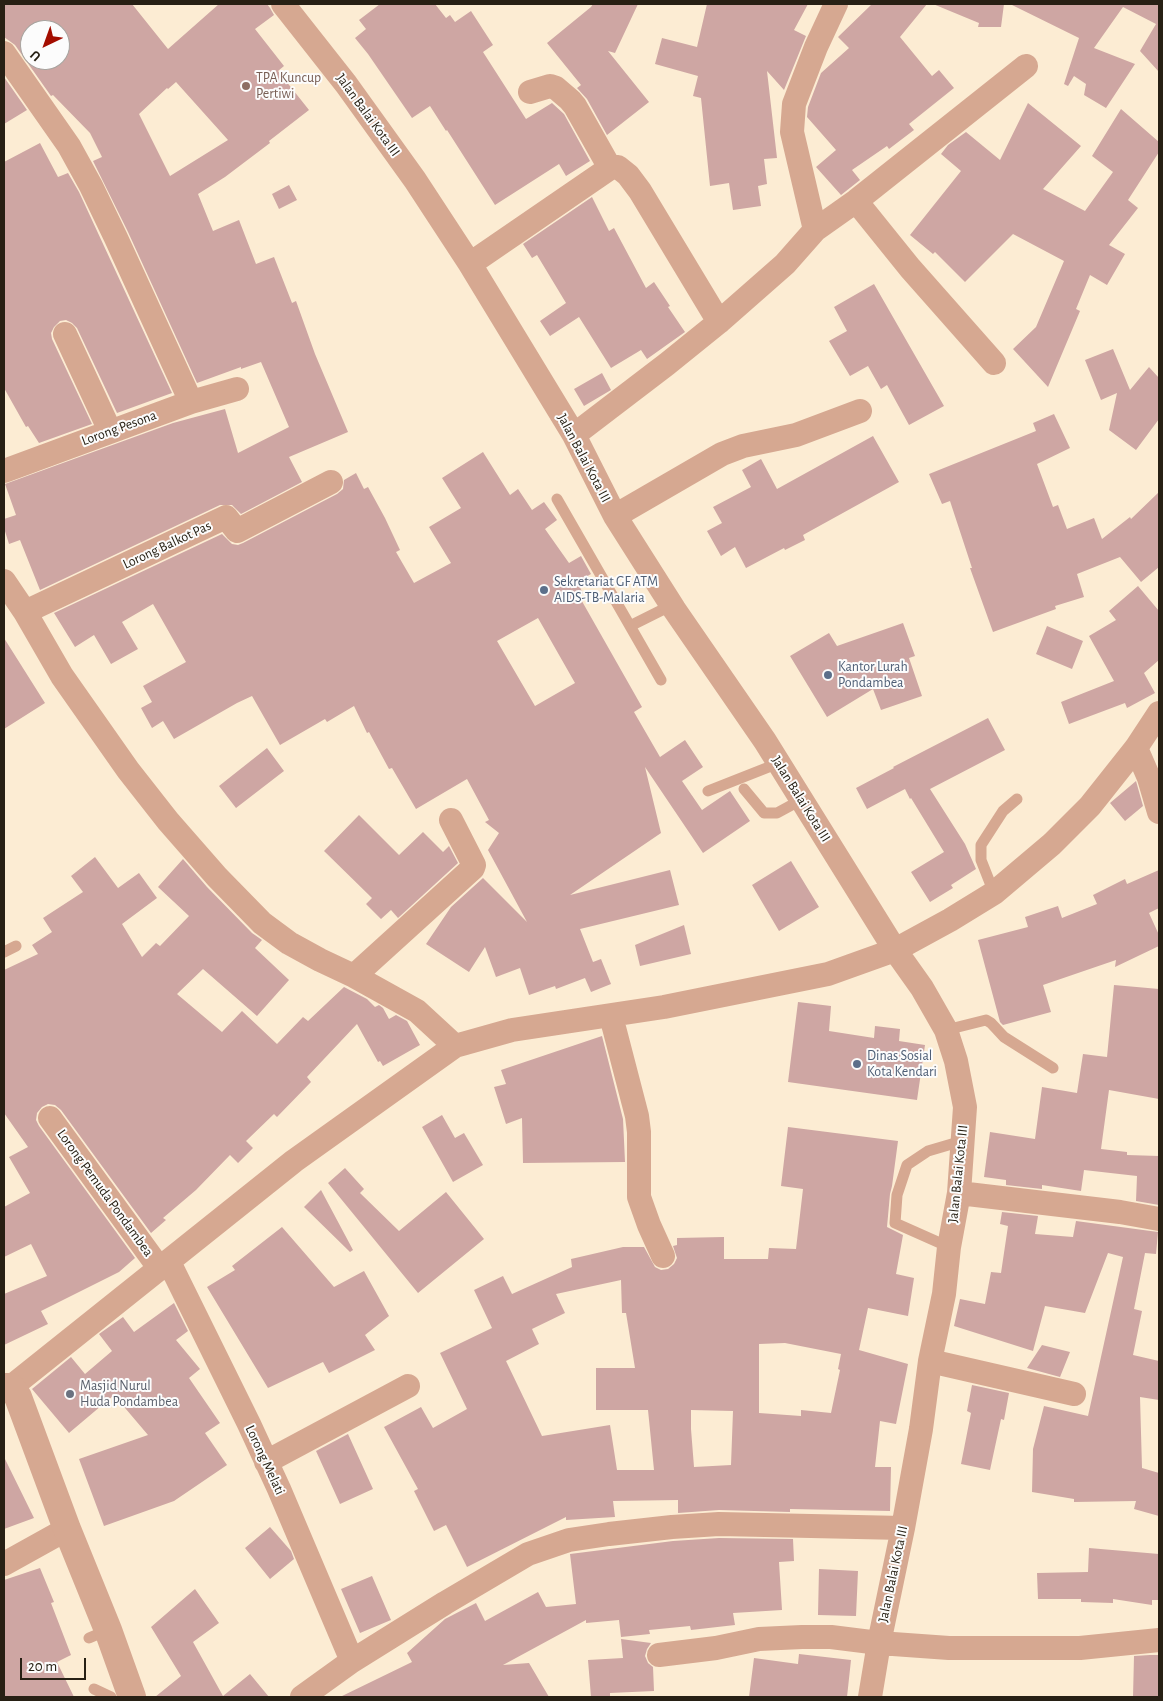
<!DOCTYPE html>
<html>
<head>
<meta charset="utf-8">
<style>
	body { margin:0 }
	#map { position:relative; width:1163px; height:1701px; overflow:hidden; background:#fcecd3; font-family:"Alegreya Sans",sans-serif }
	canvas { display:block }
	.frame { position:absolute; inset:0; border:5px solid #272014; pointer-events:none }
	.north { position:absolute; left:20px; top:20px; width:50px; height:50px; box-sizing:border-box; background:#fcfcfc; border:1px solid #a7a49f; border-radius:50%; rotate:222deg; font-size:14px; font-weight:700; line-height:20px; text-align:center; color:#272014 }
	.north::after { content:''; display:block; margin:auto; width:18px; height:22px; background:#a30d00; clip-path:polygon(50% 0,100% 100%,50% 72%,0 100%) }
	.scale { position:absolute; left:20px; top:1658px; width:66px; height:22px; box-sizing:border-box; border:2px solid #272014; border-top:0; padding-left:6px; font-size:15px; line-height:18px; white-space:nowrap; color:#272014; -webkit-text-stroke:4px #fcfcfc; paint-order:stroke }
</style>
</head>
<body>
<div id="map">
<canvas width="1163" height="1701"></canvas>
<div class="frame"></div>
<div class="north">U</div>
<div class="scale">20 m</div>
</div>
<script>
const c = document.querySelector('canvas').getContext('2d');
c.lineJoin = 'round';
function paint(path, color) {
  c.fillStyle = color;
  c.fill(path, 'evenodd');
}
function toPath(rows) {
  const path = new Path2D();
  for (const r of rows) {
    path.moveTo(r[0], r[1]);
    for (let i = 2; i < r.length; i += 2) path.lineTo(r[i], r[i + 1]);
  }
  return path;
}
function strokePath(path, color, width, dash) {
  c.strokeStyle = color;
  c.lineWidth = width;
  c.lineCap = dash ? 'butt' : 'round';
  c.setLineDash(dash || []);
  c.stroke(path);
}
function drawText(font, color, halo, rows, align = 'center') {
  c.font = font + ' "Alegreya Sans",sans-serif';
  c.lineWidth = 4;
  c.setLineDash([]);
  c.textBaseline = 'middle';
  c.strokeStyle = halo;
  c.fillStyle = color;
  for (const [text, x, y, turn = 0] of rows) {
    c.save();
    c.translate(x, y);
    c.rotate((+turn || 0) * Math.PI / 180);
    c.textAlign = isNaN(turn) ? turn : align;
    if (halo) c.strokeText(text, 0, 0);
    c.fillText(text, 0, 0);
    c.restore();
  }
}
const building = toPath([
	[4,4,132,4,168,49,219,4,267,4,270,8,274,15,255,29,284,66,278,71,309,110,269,141,270,143,225,177,198,194,213,231,239,220,256,264,274,257,292,303,296,301,315,354,348,432,289,457,302,482,241,514,232,505,220,505,40,590,20,540,9,544,4,528,4,519,16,515,5,484,173,423,225,409,238,453,289,427,261,362,241,369,241,367,197,383,128,232,93,161,102,157,90,133,53,95,51,96,15,45,4,37],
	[30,30,60,30,60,60,30,60],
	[176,82,228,140,170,176,139,114,167,88,168,89],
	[380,4,435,4,446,18,450,15,455,22,471,11,493,45,483,52,526,119,552,103,564,114,590,161,566,176,559,164,495,205,447,130,446,131,430,106,412,118,368,54,355,38,366,29,359,20],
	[593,4,638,4,615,53,608,51,649,102,607,135,587,99,577,88,581,85,547,43,591,7],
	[707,4,808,4,794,30,806,36,784,90,767,71,777,158,764,159,767,184,758,186,761,206,733,210,729,183,710,186,701,98,693,96,698,76,655,64,662,38,697,47],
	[872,4,927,4,900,37,932,76,939,70,954,88,909,124,914,130,889,149,887,146,852,170,860,180,841,195,816,167,836,150,807,117,808,107,821,73,849,48,838,37],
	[933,4,1004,4,1001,27,978,27,979,23],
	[1010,4,1159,4,1159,72,1140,51,1156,24,1123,7,1094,48,1135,64,1106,108,1084,95,1086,84,1074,76,1068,86,1064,84,1079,38],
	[4,77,27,110,4,124],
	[1028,103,1081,146,1043,189,1085,211,1113,172,1092,156,1121,109,1159,142,1159,152,1128,200,1138,208,1109,245,1125,254,1107,285,1090,275,1076,309,1080,311,1048,387,1013,349,1036,327,1064,261,1013,234,965,282,935,252,933,254,910,235,961,171,941,154,948,145,966,132,1000,160],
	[40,143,58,177,68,173,79,192,172,393,117,413,77,328,72,323,66,320,60,321,54,327,51,333,52,339,92,424,39,443,28,426,26,427,4,388,4,162],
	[289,185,297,200,279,209,272,194],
	[592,197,609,231,614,228,646,288,654,282,670,306,668,307,685,332,647,359,641,350,611,368,579,317,550,336,540,321,566,303,537,255,532,258,523,244],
	[874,284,944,406,909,425,887,385,881,389,868,366,850,376,829,341,847,331,834,307],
	[1113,349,1130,390,1149,367,1159,378,1159,419,1136,450,1109,430,1117,393,1101,400,1085,360],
	[602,373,611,390,584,406,574,389],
	[1054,414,1070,448,1037,464,1053,507,1058,505,1067,529,1094,518,1102,539,1130,517,1131,519,1159,492,1159,567,1141,582,1120,557,1077,574,1084,597,1055,606,1056,609,993,632,970,568,972,568,950,501,942,504,929,474,1036,431,1033,423],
	[873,436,899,482,803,535,805,540,785,550,784,548,746,568,735,547,721,556,707,531,722,523,713,507,751,487,742,470,761,459,777,489],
	[483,452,510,495,518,489,532,510,544,502,557,520,545,529,569,563,581,556,591,574,577,582,583,593,579,596,642,707,634,712,660,757,685,740,703,767,682,781,702,810,730,791,750,821,703,853,645,767,661,833,570,895,670,870,679,905,580,929,593,962,601,959,611,984,591,992,585,978,556,989,555,986,529,995,520,968,496,977,485,947,469,972,426,944,451,907,483,878,527,922,488,850,499,833,485,822,489,820,467,779,416,809,392,768,389,769,369,732,367,733,354,706,327,722,325,719,280,745,252,696,237,703,174,739,163,721,152,728,141,708,152,702,143,686,186,662,153,604,122,622,138,649,111,664,94,635,75,647,54,613,222,534,232,544,238,545,243,543,337,494,343,489,344,480,356,473,364,489,368,487,385,518,400,550,396,552,414,583,451,563,429,527,461,508,442,478],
	[538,618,575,683,535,706,497,641],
	[1138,586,1159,611,1159,660,1144,673,1155,693,1127,708,1125,703,1069,724,1061,702,1114,681,1089,636,1116,620,1109,611],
	[903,623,915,656,909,658,922,696,881,710,873,689,827,717,790,656,829,633,837,646],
	[1047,626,1083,641,1072,669,1036,654],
	[4,638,45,703,4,729],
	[988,718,1005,750,930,789,965,844,976,869,951,885,953,888,930,902,911,872,944,852,911,798,910,799,905,789,867,809,856,788,894,768,893,767],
	[267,748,284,771,236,808,219,786],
	[1136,781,1143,806,1125,821,1110,803],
	[359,815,399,855,423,832,443,852,449,846,458,863,398,918,391,910,381,919,366,904,372,898,324,851],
	[95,857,118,888,139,873,157,898,122,924,142,957,156,943,160,946,189,916,158,887,183,859,207,887,252,933,262,940,255,948,289,980,257,1016,203,969,177,994,222,1032,242,1011,277,1044,303,1017,308,1021,344,987,367,999,375,1007,379,1005,383,1008,389,1019,396,1015,407,1021,420,1045,383,1066,380,1061,378,1062,357,1024,307,1077,311,1082,277,1117,274,1114,246,1141,253,1148,238,1163,230,1155,196,1190,163,1218,166,1220,151,1233,61,1110,55,1105,48,1104,42,1107,37,1113,36,1120,39,1126,135,1258,119,1272,41,1311,48,1324,4,1345,4,1294,47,1276,31,1244,4,1257,4,1207,30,1193,9,1157,28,1147,4,1113,4,970,38,954,32,945,52,932,43,918,83,892,71,876],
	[791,861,819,907,779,931,752,885],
	[1159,870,1159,908,1149,913,1159,935,1159,946,1115,967,1116,960,1043,985,1051,1012,1003,1025,1000,1022,978,940,1028,927,1025,917,1058,906,1062,918,1097,904,1093,895,1125,879,1127,884],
	[684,925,691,954,640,966,635,945],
	[1114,985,1159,989,1159,1099,1109,1090,1101,1149,1127,1152,1127,1155,1159,1156,1159,1205,1136,1201,1137,1176,1084,1170,1081,1191,1042,1185,1042,1189,1006,1185,1006,1180,984,1177,990,1132,1035,1139,1042,1087,1077,1093,1083,1054,1107,1057],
	[798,1002,831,1006,829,1031,874,1038,875,1026,900,1029,899,1041,925,1045,917,1100,788,1082],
	[602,1036,623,1119,625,1162,523,1163,522,1118,506,1124,494,1087,506,1084,501,1070],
	[442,1115,455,1138,464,1133,483,1165,453,1182,422,1127],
	[788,1127,898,1141,892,1186,890,1194,887,1227,903,1235,896,1274,914,1278,908,1316,868,1308,859,1350,908,1364,896,1424,880,1421,875,1467,891,1467,890,1511,790,1509,790,1512,719,1510,678,1513,678,1500,613,1501,615,1517,566,1520,566,1517,467,1567,446,1525,434,1531,414,1491,418,1489,384,1427,421,1407,433,1428,467,1409,440,1353,492,1328,474,1290,503,1276,512,1294,572,1267,571,1259,623,1247,644,1247,655,1267,661,1270,668,1269,674,1264,677,1258,673,1246,677,1245,677,1238,724,1237,724,1259,768,1259,769,1248,796,1249,803,1189,781,1186],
	[621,1280,622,1313,626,1313,635,1368,596,1368,596,1410,648,1410,654,1470,617,1470,610,1425,542,1436,506,1361,539,1344,532,1329,565,1313,556,1294],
	[785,1343,841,1354,838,1369,840,1370,831,1413,801,1410,801,1416,759,1413,759,1344],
	[691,1410,733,1411,731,1465,694,1467,691,1429],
	[345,1168,364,1189,360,1193,399,1231,446,1192,484,1239,418,1293,328,1183],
	[321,1190,353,1250,350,1252,304,1207],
	[1002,1212,1038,1216,1035,1234,1073,1237,1076,1221,1158,1232,1156,1254,1145,1253,1134,1309,1142,1311,1133,1355,1159,1361,1159,1400,1140,1397,1142,1468,1159,1473,1159,1516,1134,1509,1136,1501,1074,1502,1074,1499,1032,1492,1033,1449,1044,1406,1088,1416,1123,1257,1108,1253,1085,1313,1045,1306,1033,1351,954,1326,960,1299,985,1304,991,1272,1001,1273,1008,1226,1000,1224],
	[282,1227,334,1287,364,1271,389,1316,365,1335,375,1350,329,1373,323,1362,268,1388,207,1287,235,1270,232,1266],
	[174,1303,188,1331,176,1340,200,1369,189,1378,220,1423,205,1433,227,1465,174,1501,104,1526,79,1459,148,1435,114,1395,69,1433,32,1389,71,1357,85,1374,112,1351,99,1334,123,1317,134,1332],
	[1042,1345,1070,1352,1060,1377,1027,1368],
	[972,1385,1009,1393,1004,1420,1001,1419,990,1470,961,1464,971,1413,967,1411],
	[348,1434,373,1489,340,1504,316,1451],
	[4,1457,34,1518,4,1529],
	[270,1527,291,1551,294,1559,270,1579,245,1548],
	[719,1538,793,1539,794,1561,779,1562,782,1610,733,1613,735,1625,691,1630,690,1626,649,1630,650,1634,621,1637,619,1620,586,1623,586,1620,503,1665,529,1663,549,1697,340,1697,412,1662,407,1653,445,1619,476,1603,485,1621,538,1592,546,1607,576,1604,570,1554,673,1541],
	[1089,1548,1159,1554,1159,1600,1152,1600,1152,1605,1113,1599,1113,1603,1081,1602,1081,1599,1038,1599,1037,1573,1088,1572],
	[40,1568,54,1602,51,1603,71,1655,57,1662,74,1697,4,1697,4,1580],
	[819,1569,858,1571,856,1616,818,1615],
	[372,1576,391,1620,360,1633,341,1589],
	[195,1589,219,1623,193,1642,223,1696,250,1674,269,1697,155,1697,181,1676,151,1627],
	[621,1639,651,1643,647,1649,645,1656,648,1663,653,1667,654,1691,610,1693,610,1697,591,1697,588,1660,623,1658],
	[799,1654,851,1660,847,1697,749,1697,754,1658,798,1664],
	[1150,1655,1159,1655,1158,1697,1133,1697,1134,1656]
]);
const service = toPath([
	[557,499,630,626],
	[661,680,630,626,672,605],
	[744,789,764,813,777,813,801,800],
	[708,791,779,763],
	[994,893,981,860,981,845,1003,811,1017,799],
	[4,952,16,946],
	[946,1030,986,1020,991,1023,1004,1037,1053,1068],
	[949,1247,895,1223,897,1195,907,1165,928,1151,962,1141],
	[89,1638,108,1630],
	[94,1689,111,1697]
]);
const minor = toPath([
	[283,4,346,84,415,180,470,264,574,435,615,516,674,609,765,741,895,950,922,988,946,1030,956,1061,965,1107,959,1193,949,1247,944,1294,930,1361,921,1429,903,1528,879,1643,870,1697],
	[4,53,69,146,91,186,116,238,191,402],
	[530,92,550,86,556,88,570,100,575,106,610,168],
	[856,201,910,268,994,363],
	[815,230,856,201,1026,66],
	[470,264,610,168,618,167,628,175,640,191,719,322],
	[65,334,110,431],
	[574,435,667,364,719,322,785,264,815,230,792,132,794,104,816,47,836,4],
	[4,471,191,402,237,389],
	[615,516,722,454,743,446,796,435,860,411],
	[4,581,25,612,62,676,128,770,168,821,217,877,262,923,289,943,320,960,354,976,417,1011,455,1046],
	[25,612,226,517,237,531,331,482],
	[1136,748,1149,778,1159,812],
	[354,976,473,868,474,865,451,820],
	[611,1016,637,1116,639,1132,639,1197,649,1225,663,1256],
	[50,1118,160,1269],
	[959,1193,1120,1212,1159,1219],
	[169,1262,249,1424,279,1489,352,1661],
	[930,1361,1074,1394],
	[11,1387,294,1161,455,1046,512,1030,664,1007,828,974,895,950,950,920,994,893,1052,844,1090,806,1136,748,1159,713],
	[266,1462,408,1386],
	[4,1564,67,1529],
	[659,1655,716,1648,759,1639,802,1637,831,1637,879,1643,949,1648,1080,1648,1159,1640],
	[302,1697,352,1661,445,1603,528,1554,569,1540,609,1534,672,1527,719,1524,903,1528]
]);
const tertiary = toPath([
	[4,1387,11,1387,18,1397,67,1529,108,1630,132,1697]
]);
const markers = [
	[246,86,5,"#8d6e63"],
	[544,590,5,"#5c6f8a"],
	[828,675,5,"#5c6f8a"],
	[857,1064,5,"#5c6f8a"],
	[70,1394,5,"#6b7280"]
];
const educationNames = [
	["TPA Kuncup",256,78],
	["Pertiwi",256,94]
];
const streetNames = [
	["Jalan Balai Kota III",368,115,54],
	["Lorong Pesona",119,428,-20],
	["Jalan Balai Kota III",584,458,62],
	["Lorong Balkot Pas",167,545,-25],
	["Jalan Balai Kota III",801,799,58],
	["Jalan Balai Kota III",958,1174,-84],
	["Lorong Pemuda Pondambea",105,1193,54],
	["Lorong Melati",265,1460,65],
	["Jalan Balai Kota III",893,1574,-78]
];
const serviceNames = [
	["Sekretariat GF ATM",554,582],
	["AIDS-TB-Malaria",554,598],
	["Kantor Lurah",838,667],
	["Pondambea",838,683],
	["Dinas Sosial",867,1056],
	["Kota Kendari",867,1072]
];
const worshipNames = [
	["Masjid Nurul",80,1386],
	["Huda Pondambea",80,1402]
];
paint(building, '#cea6a3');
strokePath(service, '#d6a891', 11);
strokePath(minor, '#d6a891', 24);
strokePath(tertiary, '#d6a891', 28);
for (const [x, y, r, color] of markers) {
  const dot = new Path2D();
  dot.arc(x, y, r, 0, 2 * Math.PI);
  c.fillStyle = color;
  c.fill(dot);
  strokePath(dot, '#fcfcfc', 2);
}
drawText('14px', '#785e54', '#fcfcfc', educationNames, 'left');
drawText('14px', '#272014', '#fcfcfc', streetNames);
drawText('14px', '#4e5e75', '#fcfcfc', serviceNames, 'left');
drawText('14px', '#5b616d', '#fcfcfc', worshipNames, 'left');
</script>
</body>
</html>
